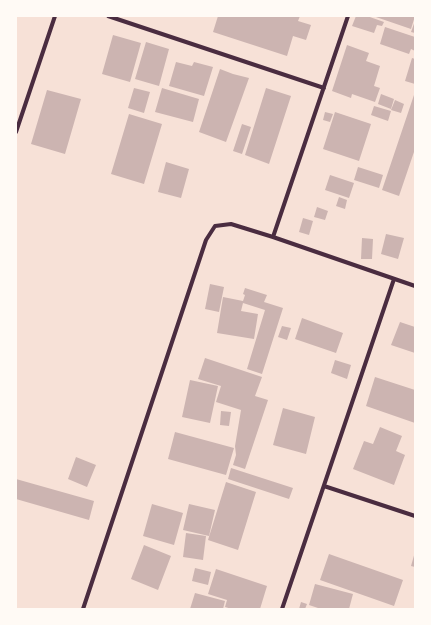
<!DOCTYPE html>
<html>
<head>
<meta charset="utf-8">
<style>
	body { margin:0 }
	#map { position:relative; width:431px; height:625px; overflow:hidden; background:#f7e1d7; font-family:"DejaVu Sans",sans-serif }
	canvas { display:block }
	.frame { position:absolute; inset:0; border:17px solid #fffaf5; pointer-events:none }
</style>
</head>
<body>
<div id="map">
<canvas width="431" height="625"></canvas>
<div class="frame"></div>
</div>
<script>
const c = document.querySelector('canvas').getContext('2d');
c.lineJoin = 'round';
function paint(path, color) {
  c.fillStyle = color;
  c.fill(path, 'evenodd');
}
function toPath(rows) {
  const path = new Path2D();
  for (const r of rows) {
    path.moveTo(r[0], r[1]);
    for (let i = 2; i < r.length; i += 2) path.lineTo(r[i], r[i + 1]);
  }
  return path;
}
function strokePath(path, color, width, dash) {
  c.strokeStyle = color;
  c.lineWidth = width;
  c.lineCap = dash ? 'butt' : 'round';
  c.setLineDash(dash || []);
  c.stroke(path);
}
const building = toPath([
	[218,16,300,16,298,21,311,25,306,40,293,36,287,56,213,32],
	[356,16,367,16,384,22,382,26,377,25,374,33,352,26],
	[373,16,415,16,411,29],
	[415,21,415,33,411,32],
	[385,27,415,37,415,51,411,49,409,54,380,44],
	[113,35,141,43,130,82,102,74],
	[146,42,169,49,159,86,135,79],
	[347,45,369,53,366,61,380,66,374,86,380,88,375,102,352,94,351,98,332,91],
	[412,58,415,59,415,84,405,81],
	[176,62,192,66,194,62,213,67,204,96,169,86],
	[220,69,233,74,249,78,226,142,199,132],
	[134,88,150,92,144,113,128,108],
	[162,88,199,99,193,122,155,112],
	[266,88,291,96,269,164,245,155],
	[47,90,81,99,65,154,31,144],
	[415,92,415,149,399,196,382,190],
	[381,94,394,99,391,109,378,104],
	[395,100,404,104,401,113,391,110],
	[374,106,391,111,388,121,371,115],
	[325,112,333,114,330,122,323,120],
	[335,112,371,124,359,161,323,149],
	[129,114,162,124,144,184,111,174],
	[242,124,251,127,242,154,233,151],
	[166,162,189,169,181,198,158,192],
	[358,167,383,175,379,188,354,180],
	[330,175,354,183,349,198,325,190],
	[339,197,347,200,345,209,336,206],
	[317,207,328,211,325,220,314,217],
	[303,218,313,221,309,235,299,232],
	[386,234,404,238,398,259,381,254],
	[362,238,373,239,372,259,361,259],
	[210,284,224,287,219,312,205,309],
	[245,288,267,295,264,302,283,308,262,374,247,369,265,310,243,303,241,311,258,314,254,339,217,333,223,297,243,301,245,295,243,294],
	[302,318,343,333,336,353,295,339],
	[400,322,415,327,415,353,391,345],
	[282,326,291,328,287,340,278,337],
	[205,358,262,377,255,396,268,400,245,469,233,465,236,455,235,446,241,410,216,402,221,386,198,379],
	[335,360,351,365,347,379,331,373],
	[375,377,415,390,415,423,366,406],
	[190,380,218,386,210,423,182,417],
	[283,408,315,417,306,454,273,445],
	[221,411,231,412,229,426,220,425],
	[380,427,402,436,396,451,405,455,394,485,353,469,364,441,373,444],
	[175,432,234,448,226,475,168,459],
	[76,457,96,465,87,487,68,479],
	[231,468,293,488,289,499,228,479],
	[16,479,94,501,89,520,16,499],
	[226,482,256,492,238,550,208,540],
	[152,504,183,513,174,545,143,536],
	[189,504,215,510,209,536,183,530],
	[186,533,206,536,203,560,183,557],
	[144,545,171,556,158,590,131,579],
	[415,552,415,567,411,566],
	[329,554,403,580,394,606,320,580],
	[195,568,211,572,208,585,192,581],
	[216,569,267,586,260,609,232,609,225,607,227,600,208,594],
	[315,584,353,594,349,609,321,609,309,605],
	[195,593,225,601,223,609,190,609],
	[301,602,307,604,305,609,299,609]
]);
const minor = toPath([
	[108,16,324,88],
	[16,132,55,16],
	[273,237,415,286],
	[324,486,415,516],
	[83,609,206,240,215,226,231,224,273,237,348,16],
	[282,609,394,279]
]);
paint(building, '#ccb4b1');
strokePath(minor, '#4a2c40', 4);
</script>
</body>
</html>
